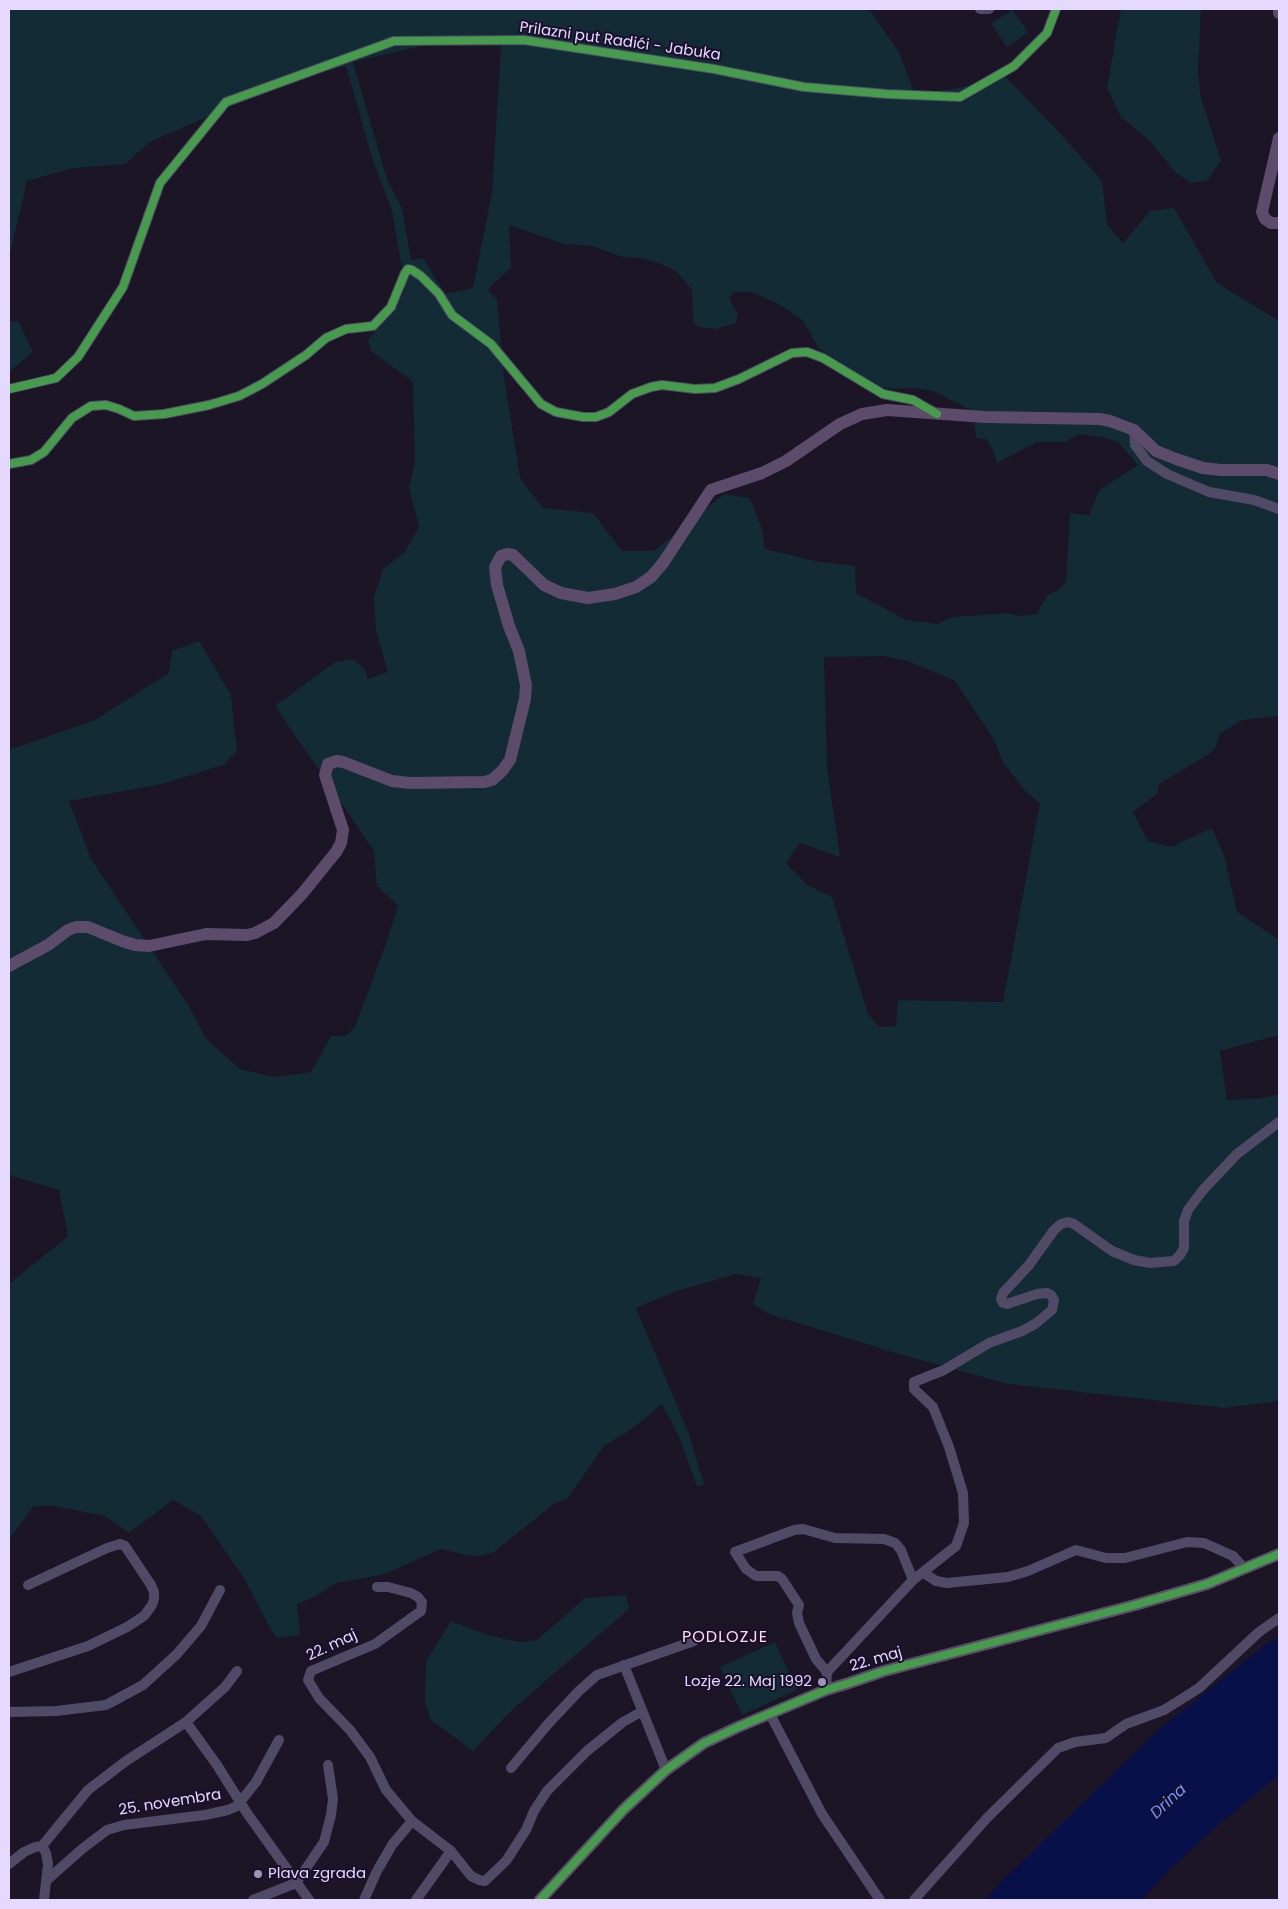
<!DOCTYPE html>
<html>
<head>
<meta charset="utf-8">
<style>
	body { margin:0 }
	#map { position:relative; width:1288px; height:1909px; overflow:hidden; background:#1b1526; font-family:Poppins,sans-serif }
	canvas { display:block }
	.frame { position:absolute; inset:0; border:10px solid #e6d9ff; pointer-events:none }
</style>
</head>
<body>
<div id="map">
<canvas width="1288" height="1909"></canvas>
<div class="frame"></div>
</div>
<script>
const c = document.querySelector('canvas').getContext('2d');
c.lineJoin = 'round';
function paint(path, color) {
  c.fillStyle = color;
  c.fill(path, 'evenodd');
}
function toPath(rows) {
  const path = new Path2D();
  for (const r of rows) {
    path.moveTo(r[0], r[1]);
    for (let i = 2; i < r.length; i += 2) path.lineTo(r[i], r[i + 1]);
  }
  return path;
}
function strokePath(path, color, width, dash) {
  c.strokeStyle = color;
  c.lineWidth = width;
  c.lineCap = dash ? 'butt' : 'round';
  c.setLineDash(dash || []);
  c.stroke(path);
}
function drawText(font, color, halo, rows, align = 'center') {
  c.font = font + ' Poppins,sans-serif';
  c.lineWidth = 4;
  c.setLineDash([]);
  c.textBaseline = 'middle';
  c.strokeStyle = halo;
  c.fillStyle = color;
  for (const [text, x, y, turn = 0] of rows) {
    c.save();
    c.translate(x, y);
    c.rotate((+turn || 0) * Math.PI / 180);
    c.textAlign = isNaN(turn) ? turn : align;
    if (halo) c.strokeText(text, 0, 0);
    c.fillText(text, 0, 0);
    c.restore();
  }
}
const green = toPath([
	[9,9,869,9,899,52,915,95,964,87,1002,73,1060,133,1102,181,1107,225,1123,243,1150,211,1174,208,1217,283,1279,321,1279,716,1242,720,1220,734,1216,747,1209,754,1159,784,1158,793,1133,812,1148,841,1171,847,1212,828,1224,855,1237,912,1279,940,1279,1035,1220,1051,1227,1100,1263,1098,1279,1094,1279,1401,1225,1408,1008,1384,899,1354,769,1314,753,1304,761,1278,736,1274,677,1291,636,1308,689,1434,704,1485,697,1486,679,1437,662,1404,633,1428,604,1446,567,1499,554,1504,494,1552,481,1556,466,1555,441,1549,385,1574,337,1583,316,1596,297,1604,300,1635,277,1638,270,1628,244,1578,201,1516,173,1500,129,1533,105,1516,54,1506,34,1506,9,1539,9,1284,68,1236,59,1190,9,1175,9,750,95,720,169,673,172,651,199,641,231,695,237,751,223,765,162,784,69,801,91,859,190,1008,206,1039,240,1069,274,1077,311,1072,331,1036,345,1036,354,1029,386,944,398,906,377,886,374,851,275,706,335,662,353,659,364,668,368,679,388,672,376,631,374,597,383,569,405,552,419,527,409,487,415,463,413,382,371,351,368,339,393,312,405,290,401,262,392,211,372,158,346,66,325,71,232,106,150,142,125,164,73,168,27,181,9,258],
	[426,45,501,46,492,193,473,288,445,294,423,258,411,260,402,208,387,179,353,62],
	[509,225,564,244,592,246,623,257,641,258,661,264,676,271,692,290,693,323,699,327,716,329,736,323,738,314,729,299,733,292,751,292,779,304,803,321,819,349,879,387,894,389,916,388,933,391,973,411,976,438,986,439,992,448,997,463,1037,442,1065,442,1079,434,1103,437,1119,443,1138,465,1099,490,1089,515,1070,513,1066,582,1060,589,1048,595,1041,605,1037,614,1019,616,1008,613,952,617,937,624,906,620,856,593,855,566,815,561,765,549,762,529,750,498,724,494,654,551,622,551,593,513,543,508,520,478,504,376,497,299,488,291,494,283,511,268],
	[883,656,908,661,955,681,993,738,1003,762,1025,791,1040,803,1003,1002,898,1000,896,1026,879,1027,868,1014,832,897,807,885,786,863,800,843,840,857,827,767,824,657],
	[1121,9,1201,9,1198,68,1200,94,1221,161,1207,181,1191,183,1176,173,1150,141,1121,117,1107,88],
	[1012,10,1028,32,1007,47,991,24],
	[18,321,33,352,9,372,9,322],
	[626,1595,629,1609,513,1709,473,1751,431,1720,425,1701,426,1661,451,1621,488,1635,519,1642,537,1640,585,1598],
	[775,1642,797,1690,742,1715,720,1667]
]);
const water = toPath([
	[1279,1636,1279,1775,1218,1825,1164,1875,1142,1900,985,1900,1002,1881,1163,1726,1263,1647]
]);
const minor = toPath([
	[980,9,989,9],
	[9,389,56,378,78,357,123,287,160,183,226,102,394,41,524,40,714,69,804,87,887,94,960,97,1014,66,1047,33,1056,9],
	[1134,430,1135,445,1147,461,1167,474,1209,492,1254,500,1279,509],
	[9,464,31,460,44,452,72,418,91,406,106,405,119,409,134,416,164,414,209,405,239,396,262,384,306,355,326,338,346,329,373,326,391,307,405,273,408,269,412,270,421,276,439,294,452,315,491,344,541,404,556,412,583,417,596,417,609,412,632,394,651,387,662,385,695,389,715,388,739,379,792,353,807,352,823,358,883,394,913,400,936,413],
	[924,1573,936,1581,947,1583,1008,1577,1028,1571,1076,1550,1106,1558,1125,1558,1187,1542,1204,1543,1233,1556,1245,1569],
	[377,1587,388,1587,411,1593,418,1597,422,1602,421,1611,375,1644,311,1671,308,1680,319,1698,350,1730,370,1757,386,1790,412,1821,451,1851,471,1876,479,1880,485,1881,506,1861,526,1830,534,1811,547,1791,587,1751,623,1722,641,1712],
	[624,1665,666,1770],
	[9,1672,88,1646,127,1627,144,1616,152,1605,154,1599,154,1592,151,1585,125,1546,120,1544,107,1548,28,1585],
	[827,1672,816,1659,799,1623,797,1613,799,1605,782,1579,778,1576,756,1576,746,1569,735,1552,794,1530,803,1529,835,1538,884,1539,895,1543,901,1550,913,1580],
	[826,1690,827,1672,913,1580,956,1546,964,1523,963,1493,949,1447,933,1407,914,1389,914,1382,944,1370,989,1343,1022,1331,1035,1324,1052,1310,1054,1300,1051,1295,1047,1293,1037,1294,1007,1304,1003,1303,1001,1299,1003,1293,1029,1265,1054,1230,1061,1224,1068,1222,1074,1224,1112,1251,1134,1260,1150,1263,1174,1261,1180,1255,1184,1248,1184,1221,1188,1210,1203,1190,1237,1154,1279,1122],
	[9,1712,56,1711,106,1705,143,1685,176,1655,201,1626,220,1590],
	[770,1714,822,1814,880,1900],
	[186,1722,217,1765,247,1813,309,1900],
	[511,1768,548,1724,579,1691,597,1675,694,1641],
	[42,1846,88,1790,126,1761,186,1722,225,1687,237,1671],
	[42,1846,46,1853,48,1864,44,1900],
	[9,1864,24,1852,35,1847,42,1846],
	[47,1880,82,1849,107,1830,124,1825,205,1815,228,1810,237,1806,256,1782,279,1740],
	[253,1900,296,1883,324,1842,331,1815,333,1799,328,1765],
	[364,1900,377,1871,392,1845,412,1821],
	[416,1900,451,1851],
	[914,1900,987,1818,1058,1748,1075,1742,1106,1738,1126,1724,1164,1710,1199,1688,1259,1632,1279,1618]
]);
const major = toPath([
	[1279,9,1279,13],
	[1279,138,1262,212,1265,219,1271,223,1279,223],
	[9,966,48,945,68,930,76,927,88,927,122,941,135,945,149,946,206,934,247,935,255,933,274,923,302,894,336,852,341,843,343,830,325,775,328,764,337,761,343,762,392,781,410,783,484,782,492,780,502,771,510,760,525,699,526,685,519,651,509,626,497,585,495,567,501,556,507,554,513,555,544,585,561,593,588,598,615,594,636,587,651,577,663,563,711,490,762,473,786,461,840,424,862,414,887,410,985,417,1100,419,1110,421,1134,430,1156,451,1176,459,1203,468,1221,470,1267,470,1279,474],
	[540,1900,624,1809,666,1770,704,1743,738,1727,826,1690,849,1683,884,1671,1135,1605,1207,1584,1279,1554]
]);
const cycleway = toPath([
	[9,389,56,378,78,357,123,287,160,183,226,102,394,41,524,40,714,69,804,87,887,94,960,97,1014,66,1047,33,1056,9],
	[9,464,31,460,44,452,72,418,91,406,106,405,119,409,134,416,164,414,209,405,239,396,262,384,306,355,326,338,346,329,373,326,391,307,405,273,408,269,412,270,421,276,439,294,452,315,491,344,541,404,556,412,583,417,596,417,609,412,632,394,651,387,662,385,695,389,715,388,739,379,792,353,807,352,823,358,883,394,913,400,937,414],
	[540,1900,624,1809,666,1770,704,1743,738,1727,826,1690,849,1683,884,1671,1135,1605,1207,1584,1279,1554]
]);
const markers = [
	[822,1682,5,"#9f94b3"],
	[258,1874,5,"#9f94b3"]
];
const streetNames = [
	["Prilazni put Radići - Jabuka",620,42,8],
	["22. maj",332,1646,-25],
	["22. maj",876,1660,-16],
	["25. novembra",170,1803,-9]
];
const poiNames = [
	["Lozje 22. Maj 1992",812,1682],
	["Plava zgrada",268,1874,"left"]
];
const neighbourhoodNames = [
	["PODLOZJE",725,1638]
];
const waterNames = [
	["Drina",1169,1802,-43]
];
paint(green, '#122b34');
paint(water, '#081049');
strokePath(minor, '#514a66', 10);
strokePath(major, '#5c4b6a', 12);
strokePath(cycleway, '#469c4c', 8);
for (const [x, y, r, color] of markers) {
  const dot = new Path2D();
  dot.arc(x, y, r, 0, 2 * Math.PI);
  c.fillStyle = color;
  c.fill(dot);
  strokePath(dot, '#1a0f2c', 2);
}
drawText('15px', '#e6d9ff', '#1a0f2c', streetNames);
drawText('15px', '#e6d9ff', '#1a0f2c', poiNames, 'right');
c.letterSpacing = '1px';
drawText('16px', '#ffdbea', '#1a0f2c', neighbourhoodNames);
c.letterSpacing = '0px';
drawText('italic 16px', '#6797ff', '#1a0f2c', waterNames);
</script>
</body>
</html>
